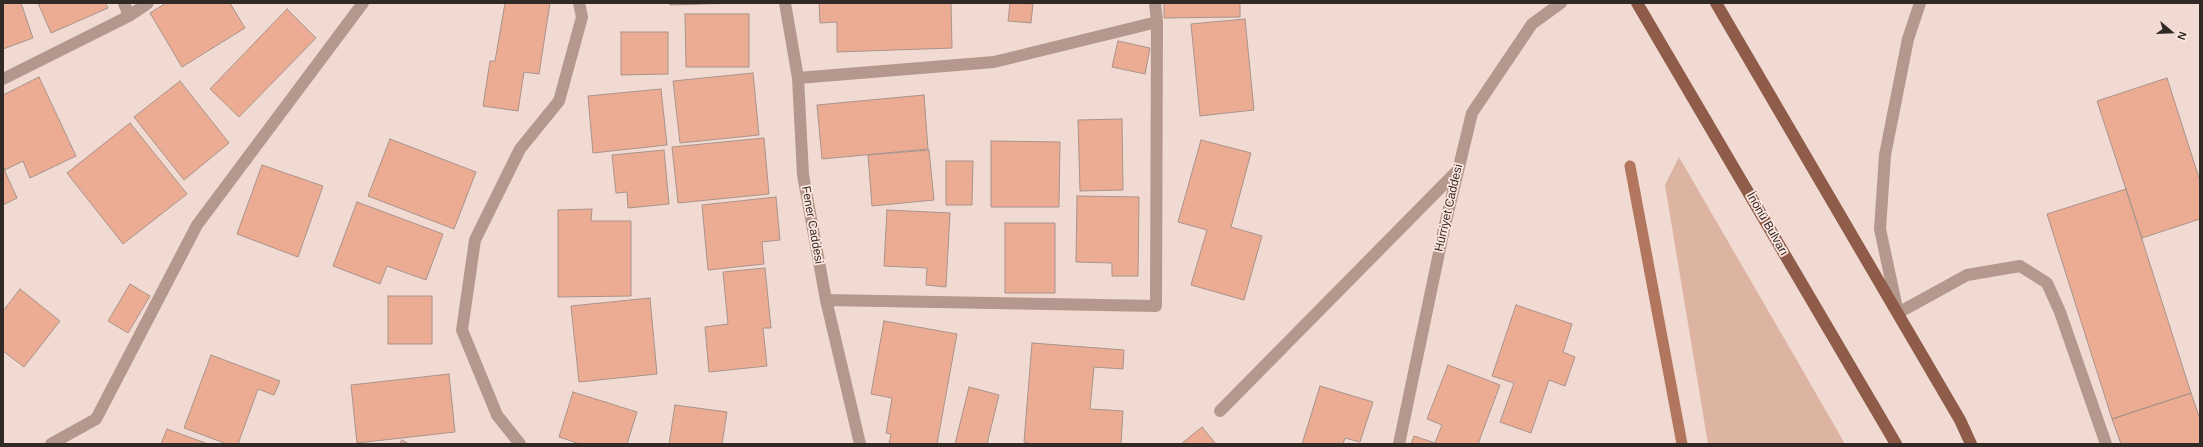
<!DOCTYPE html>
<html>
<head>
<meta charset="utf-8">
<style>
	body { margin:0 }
	#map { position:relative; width:2203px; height:447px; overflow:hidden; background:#f0dad2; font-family:Arial,sans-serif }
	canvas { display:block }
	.frame { position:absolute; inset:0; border:4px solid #312926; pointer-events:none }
	.north { position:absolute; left:2151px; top:12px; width:40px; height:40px; -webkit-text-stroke:3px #fee7df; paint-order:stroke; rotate:109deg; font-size:11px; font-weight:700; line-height:16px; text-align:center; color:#312926 }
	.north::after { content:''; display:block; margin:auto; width:14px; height:18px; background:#312926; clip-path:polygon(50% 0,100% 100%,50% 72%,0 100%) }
</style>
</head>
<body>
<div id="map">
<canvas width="2203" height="447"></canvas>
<div class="frame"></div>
<div class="north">N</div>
</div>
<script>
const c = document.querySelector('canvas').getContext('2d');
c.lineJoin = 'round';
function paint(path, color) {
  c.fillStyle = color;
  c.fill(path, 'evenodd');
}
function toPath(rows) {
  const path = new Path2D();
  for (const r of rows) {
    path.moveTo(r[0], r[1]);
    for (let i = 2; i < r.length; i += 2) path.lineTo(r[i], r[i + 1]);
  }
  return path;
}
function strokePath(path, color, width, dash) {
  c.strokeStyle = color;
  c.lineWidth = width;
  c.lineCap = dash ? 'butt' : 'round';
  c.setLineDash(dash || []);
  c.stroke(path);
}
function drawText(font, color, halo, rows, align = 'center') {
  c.font = font + ' Arial,sans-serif';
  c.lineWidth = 3.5;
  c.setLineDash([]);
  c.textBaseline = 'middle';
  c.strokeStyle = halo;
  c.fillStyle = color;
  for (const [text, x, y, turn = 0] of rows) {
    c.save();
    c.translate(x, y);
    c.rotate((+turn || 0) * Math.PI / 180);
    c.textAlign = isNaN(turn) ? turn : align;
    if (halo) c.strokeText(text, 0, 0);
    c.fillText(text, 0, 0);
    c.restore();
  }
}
const green = toPath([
	[1679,157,1799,364,1845,444,1708,444,1665,185]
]);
const stream = toPath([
	[1630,166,1682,444]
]);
const building = toPath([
	[3,3,21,3,33,38,3,49,3,3],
	[38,3,105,3,108,8,51,33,38,3],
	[166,3,230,3,245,28,182,67,150,13,166,3],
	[505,3,550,3,539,74,524,72,518,111,483,106,490,61,495,61,505,3],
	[670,3,737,3,670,5,670,3],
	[819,3,951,3,952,48,837,52,837,22,820,23,819,3],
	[1010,3,1033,4,1031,23,1008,21,1010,3],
	[1164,3,1240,3,1240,17,1164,18,1164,3],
	[287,9,316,38,239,117,210,89,287,9],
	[685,14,749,14,749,67,686,67,685,14],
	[1245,19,1254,110,1200,116,1191,24,1245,19],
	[621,32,668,32,668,74,621,75,621,32],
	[1118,41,1150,48,1145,74,1112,67,1118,41],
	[753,73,759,135,680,143,673,81,753,73],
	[39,77,76,156,30,178,23,161,5,170,3,165,3,95,39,77],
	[2167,78,2200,181,2200,219,2142,238,2097,101,2167,78],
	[180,81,229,143,184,180,134,117,180,81],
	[661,89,667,145,593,153,588,96,661,89],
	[924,95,928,149,822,159,817,105,924,95],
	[1122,119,1123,190,1080,191,1078,120,1122,119],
	[130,123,187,194,123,244,67,173,130,123],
	[764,138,769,194,678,203,672,147,764,138],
	[390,139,476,172,454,229,368,196,390,139],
	[1201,140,1251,153,1231,227,1262,236,1244,300,1191,285,1207,230,1178,222,1201,140],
	[991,141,1060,142,1059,207,991,207,991,141],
	[664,150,669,204,628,208,627,192,616,193,612,155,664,150],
	[929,150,934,200,872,206,868,155,929,150],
	[946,161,973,161,972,205,946,205,946,161],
	[262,165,323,186,298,257,237,234,262,165],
	[3,167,17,198,3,205,3,167],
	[2126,189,2191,393,2112,419,2047,214,2126,189],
	[1077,196,1139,197,1138,276,1112,276,1112,263,1076,262,1077,196],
	[776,197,780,240,762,242,764,264,708,270,702,205,776,197],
	[357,202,443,234,426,280,387,266,380,284,333,266,357,202],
	[592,209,591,221,631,221,631,296,558,297,558,210,592,209],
	[887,210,950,213,946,287,926,285,927,268,884,266,887,210],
	[1005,223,1055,223,1055,293,1005,293,1005,223],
	[765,268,771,328,763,328,767,366,709,372,705,327,728,324,723,272,765,268],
	[130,284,150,296,128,333,108,321,130,284],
	[20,289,60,321,24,367,3,351,3,311,20,289],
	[388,296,432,296,432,344,388,344,388,296],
	[650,298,657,374,579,382,571,306,650,298],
	[1516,305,1572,324,1563,352,1575,357,1565,386,1549,380,1531,433,1500,422,1514,383,1492,376,1516,305],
	[884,321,957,334,937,444,889,444,891,434,886,433,892,398,871,394,884,321],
	[1032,343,1124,350,1123,369,1094,367,1090,409,1123,411,1121,444,1032,444,1024,442,1032,343],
	[211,355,280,381,274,395,258,389,238,444,227,444,184,428,211,355],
	[1448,365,1500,385,1478,444,1411,444,1414,436,1435,443,1442,425,1427,419,1448,365],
	[449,374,455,432,357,443,351,385,449,374],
	[1320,386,1373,402,1360,442,1345,438,1343,444,1302,444,1320,386],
	[969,387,999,395,987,444,955,444,969,387],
	[573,392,637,412,627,444,580,444,559,437,573,392],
	[2191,393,2200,419,2200,444,2121,444,2112,419,2191,393],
	[675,405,727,412,722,444,669,444,675,405],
	[1202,427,1216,444,1181,444,1202,427],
	[167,429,208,444,161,444,167,429],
	[402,440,409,444,399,444,402,440]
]);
const minor = toPath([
	[124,3,129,16],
	[785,3,798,78,803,175,826,300,860,444],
	[1920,3,1908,39,1885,155,1880,229,1898,313,1967,275,2020,266,2047,283,2060,312,2106,444],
	[798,78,994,62,1157,22],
	[3,79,129,16,148,3],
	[826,300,1156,306,1157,22,1155,3],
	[1220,411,1458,170],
	[51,444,96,419,197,225,363,3],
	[520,444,497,415,462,330,475,240,520,149,559,101,582,17,579,3],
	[1399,444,1444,229,1472,113,1532,24,1561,3]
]);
const major = toPath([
	[1637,3,1896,444],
	[1716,3,1960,420,1971,444]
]);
const streetNames = [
	["Hürriyet Caddesi",1449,208,-77],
	["İnönü Bulvarı",1767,224,60],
	["Fener Caddesi",812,225,80]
];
paint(green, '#ddb3a2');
strokePath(stream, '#b2765e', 11);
paint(building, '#ecac93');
strokePath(building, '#a8938b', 1);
strokePath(minor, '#b5988d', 12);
strokePath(major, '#8e5c49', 12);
drawText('12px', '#312926', '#fee7df', streetNames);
</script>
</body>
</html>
